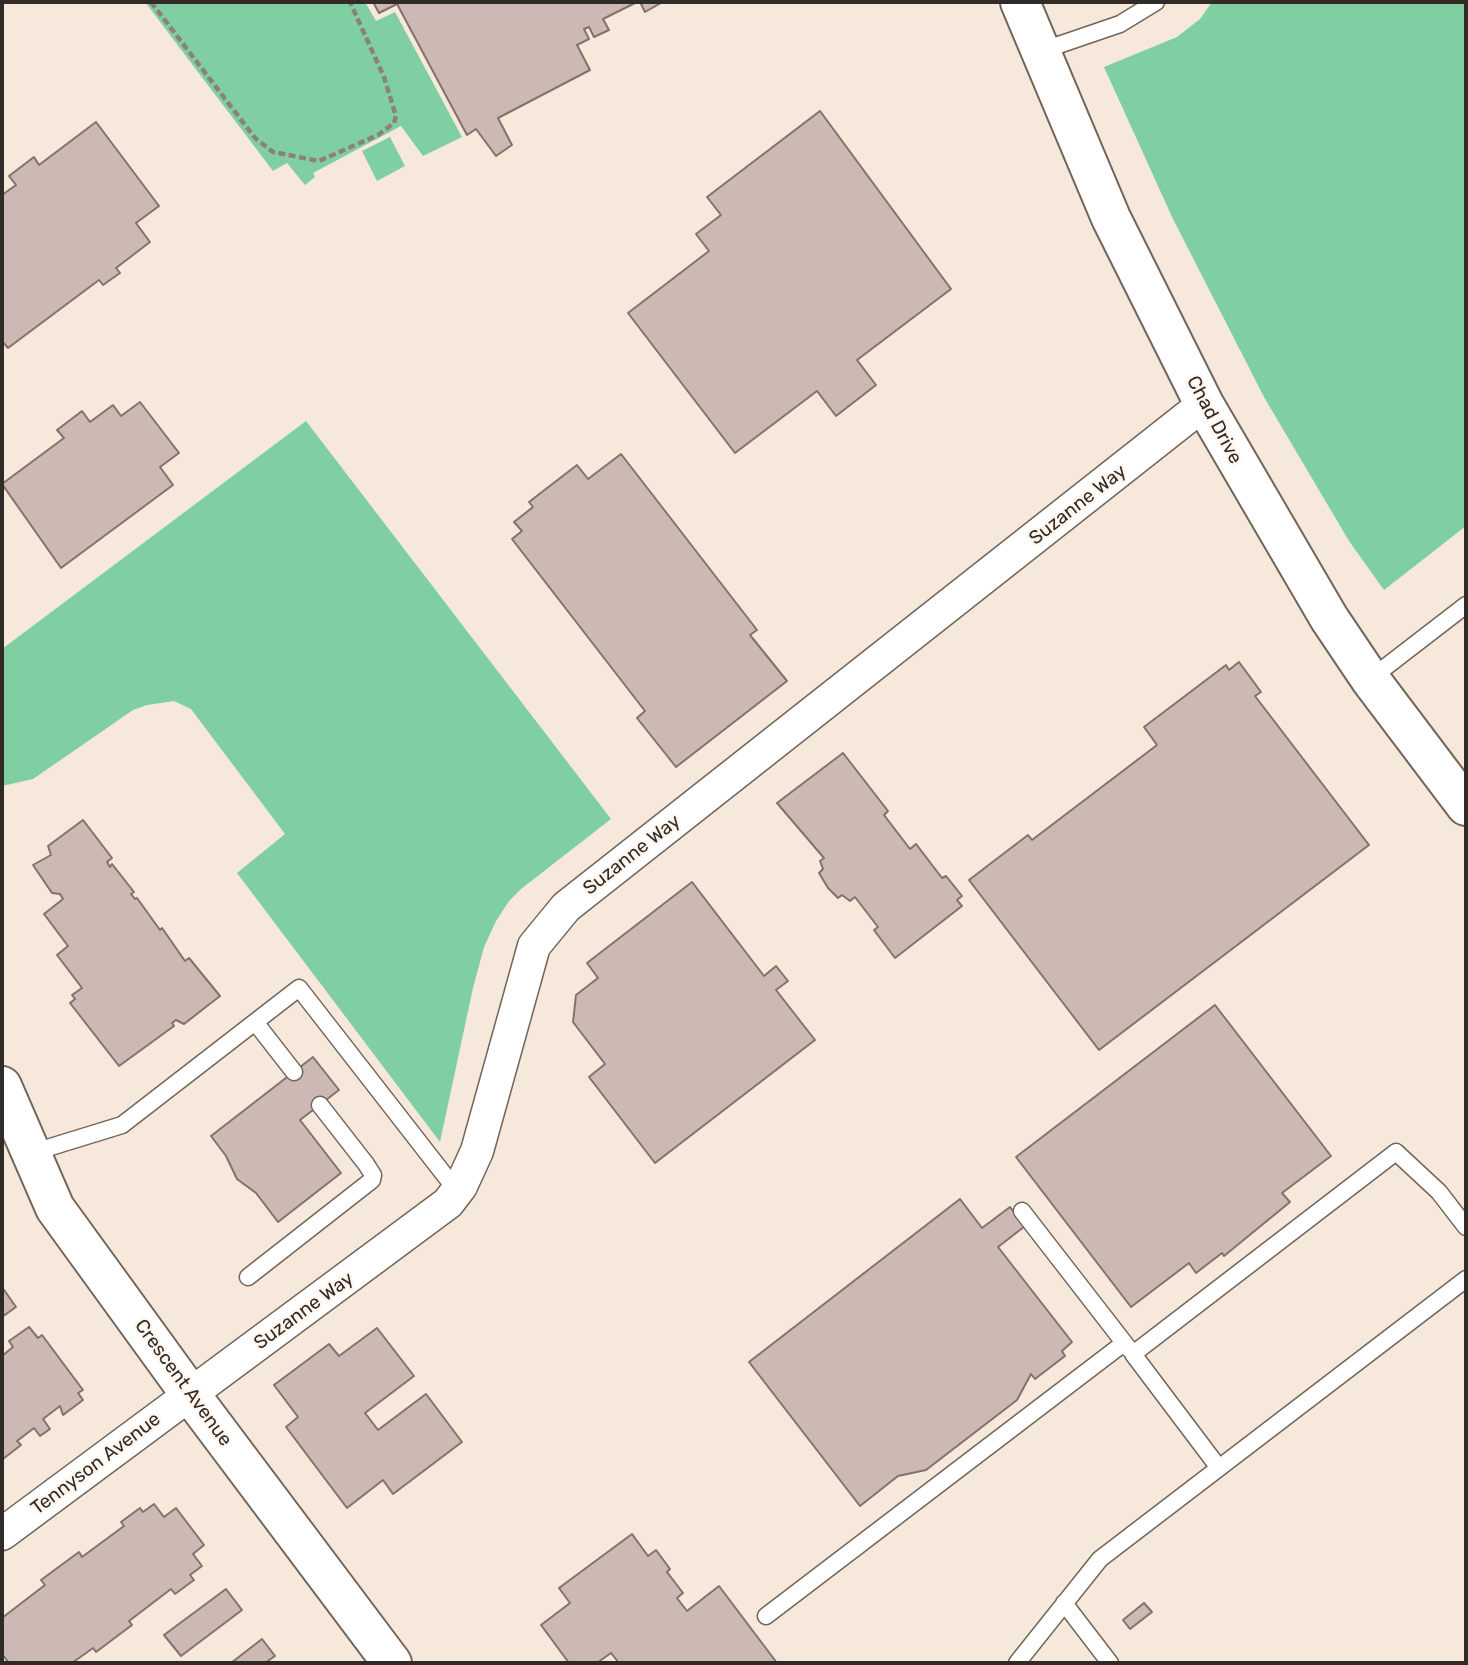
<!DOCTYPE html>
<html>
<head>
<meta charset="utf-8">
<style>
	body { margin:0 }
	#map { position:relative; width:1468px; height:1665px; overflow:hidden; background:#f6e8da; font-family:Rubik,sans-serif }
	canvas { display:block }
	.frame { position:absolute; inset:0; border:4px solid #302b26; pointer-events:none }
</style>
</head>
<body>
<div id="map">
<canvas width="1468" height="1665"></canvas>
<div class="frame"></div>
</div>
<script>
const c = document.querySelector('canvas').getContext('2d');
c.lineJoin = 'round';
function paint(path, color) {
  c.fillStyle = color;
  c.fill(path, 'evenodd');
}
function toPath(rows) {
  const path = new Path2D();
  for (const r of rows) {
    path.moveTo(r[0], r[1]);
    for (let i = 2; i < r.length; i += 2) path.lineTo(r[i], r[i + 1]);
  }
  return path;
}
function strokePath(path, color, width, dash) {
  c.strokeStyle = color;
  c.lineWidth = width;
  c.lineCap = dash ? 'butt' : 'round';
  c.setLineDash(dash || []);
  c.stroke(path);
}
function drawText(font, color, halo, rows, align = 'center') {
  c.font = font + ' Rubik,sans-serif';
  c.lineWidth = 5;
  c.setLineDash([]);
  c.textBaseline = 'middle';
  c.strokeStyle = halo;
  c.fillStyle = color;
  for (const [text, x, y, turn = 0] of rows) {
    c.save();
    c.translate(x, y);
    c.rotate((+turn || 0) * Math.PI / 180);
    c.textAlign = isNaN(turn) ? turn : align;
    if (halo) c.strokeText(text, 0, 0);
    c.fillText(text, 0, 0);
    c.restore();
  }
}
const green = toPath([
	[145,2,365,2,376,21,395,12,462,137,423,156,401,126,313,173,315,177,305,185,287,163,273,171],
	[1212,2,1466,2,1466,526,1384,590,1349,541,1264,397,1173,219,1104,67,1177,37,1200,19],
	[390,137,405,166,377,181,362,151],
	[306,421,611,819,521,889,509,901,496,921,484,947,473,988,440,1142,237,873,285,834,191,709,174,701,147,705,133,710,33,779,2,786,2,649]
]);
const building = toPath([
	[373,2,637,2,603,19,609,30,594,37,589,27,584,29,589,39,577,45,590,70,498,118,512,145,496,156,476,129,467,135,397,4,379,13,373,2],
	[640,2,661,2,661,3,645,12,640,2],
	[820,111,951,289,857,360,876,385,836,416,817,391,735,453,628,313,709,251,696,234,721,215,707,197,820,111],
	[96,122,159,206,136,223,150,242,116,268,120,273,103,285,99,280,8,348,2,341,2,195,16,185,9,176,34,157,39,165,96,122],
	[140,402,179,453,160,467,173,485,61,568,2,484,64,438,57,430,82,411,90,422,113,405,121,416,140,402],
	[621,454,757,630,750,635,787,681,676,767,637,718,645,711,512,539,522,531,514,522,533,507,529,502,577,465,588,479,621,454],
	[1239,662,1261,692,1255,696,1369,845,1099,1050,969,880,1028,835,1032,840,1157,745,1144,727,1226,665,1229,670,1239,662],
	[843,753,888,811,884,815,910,849,916,844,942,878,946,876,962,896,957,900,962,906,895,958,874,930,878,927,855,897,850,901,842,895,838,898,828,888,819,873,823,869,820,861,824,858,777,803,843,753],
	[83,820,112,858,107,862,110,867,112,864,134,892,131,894,135,899,137,898,160,930,162,928,185,961,189,958,220,996,184,1024,176,1020,172,1023,174,1026,119,1066,70,1003,75,999,72,995,82,988,57,955,68,946,44,914,63,899,60,894,52,893,33,865,51,855,48,846,83,820],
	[692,882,764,976,776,966,788,981,776,990,815,1040,655,1163,589,1077,605,1064,573,1022,576,995,598,978,587,963,692,882],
	[1215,1005,1331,1156,1282,1193,1290,1202,1224,1256,1222,1253,1196,1273,1189,1263,1131,1307,1016,1157,1215,1005],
	[313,1057,339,1090,300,1120,341,1173,278,1222,256,1193,237,1179,226,1156,211,1136,313,1057],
	[960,1199,982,1228,1010,1207,1025,1226,998,1247,1072,1342,1062,1351,1065,1356,1035,1379,1031,1374,1017,1400,926,1470,898,1476,860,1506,749,1362,960,1199],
	[2,1287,16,1307,2,1317,2,1287],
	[29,1327,38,1338,42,1335,83,1390,78,1393,83,1400,63,1415,60,1406,43,1419,50,1429,40,1436,34,1428,17,1441,21,1445,3,1459,2,1356,13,1347,9,1341,29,1327],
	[377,1328,414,1376,365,1413,378,1430,426,1394,462,1442,393,1494,383,1480,347,1508,286,1427,298,1417,274,1385,329,1344,339,1356,377,1328],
	[154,1504,164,1517,176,1508,204,1545,193,1554,202,1566,190,1575,194,1580,175,1594,171,1589,129,1621,132,1625,96,1652,93,1648,72,1663,9,1663,2,1654,2,1618,45,1585,41,1580,79,1552,82,1557,124,1526,121,1522,140,1508,143,1512,154,1504],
	[632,1534,648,1556,656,1550,670,1569,667,1572,683,1593,677,1598,687,1611,719,1586,777,1663,619,1663,611,1653,597,1663,569,1663,541,1625,570,1603,559,1588,632,1534],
	[226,1589,242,1610,181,1656,164,1635,226,1589],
	[1144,1603,1152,1612,1130,1629,1123,1620,1144,1603],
	[262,1639,275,1656,265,1663,231,1663,262,1639]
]);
const path = toPath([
	[151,2,255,138,273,152,319,161,378,135,394,123,396,116,384,77,350,2]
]);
const service = toPath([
	[1041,51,1120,24,1156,2],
	[1370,679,1466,605],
	[255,1022,294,1072],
	[31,1153,122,1125,299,988,457,1191],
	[1022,1211,1129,1349],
	[248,1277,372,1180,373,1175,366,1164,320,1105],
	[1219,1468,1133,1354,1396,1152,1439,1192,1466,1227],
	[1064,1603,1110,1663],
	[766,1616,1124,1343],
	[1017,1663,1100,1559,1466,1279]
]);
const minor = toPath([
	[2,1534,448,1203,461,1186,477,1151,534,946,566,907,1204,404]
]);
const tertiary = toPath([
	[1020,2,1111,218,1204,404,1329,618,1370,679,1466,806],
	[2,1086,55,1208,190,1394,392,1663]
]);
const streetNames = [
	["Chad Drive",1214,420,62],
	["Suzanne Way",1078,505,-38],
	["Suzanne Way",632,855,-38],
	["Suzanne Way",304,1311,-36],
	["Crescent Avenue",183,1383,54],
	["Tennyson Avenue",96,1464,-37]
];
paint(green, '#80cfa2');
paint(building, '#cdb9b4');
strokePath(building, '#83716d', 2);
strokePath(service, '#72655a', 19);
strokePath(minor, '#72655a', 35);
strokePath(tertiary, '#72655a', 42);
strokePath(path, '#8b8178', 4.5, [7, 3.5]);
strokePath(service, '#fff', 16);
strokePath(minor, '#fff', 32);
strokePath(tertiary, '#fff', 38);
drawText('19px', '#302b26', '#fff6ee', streetNames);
</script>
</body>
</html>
